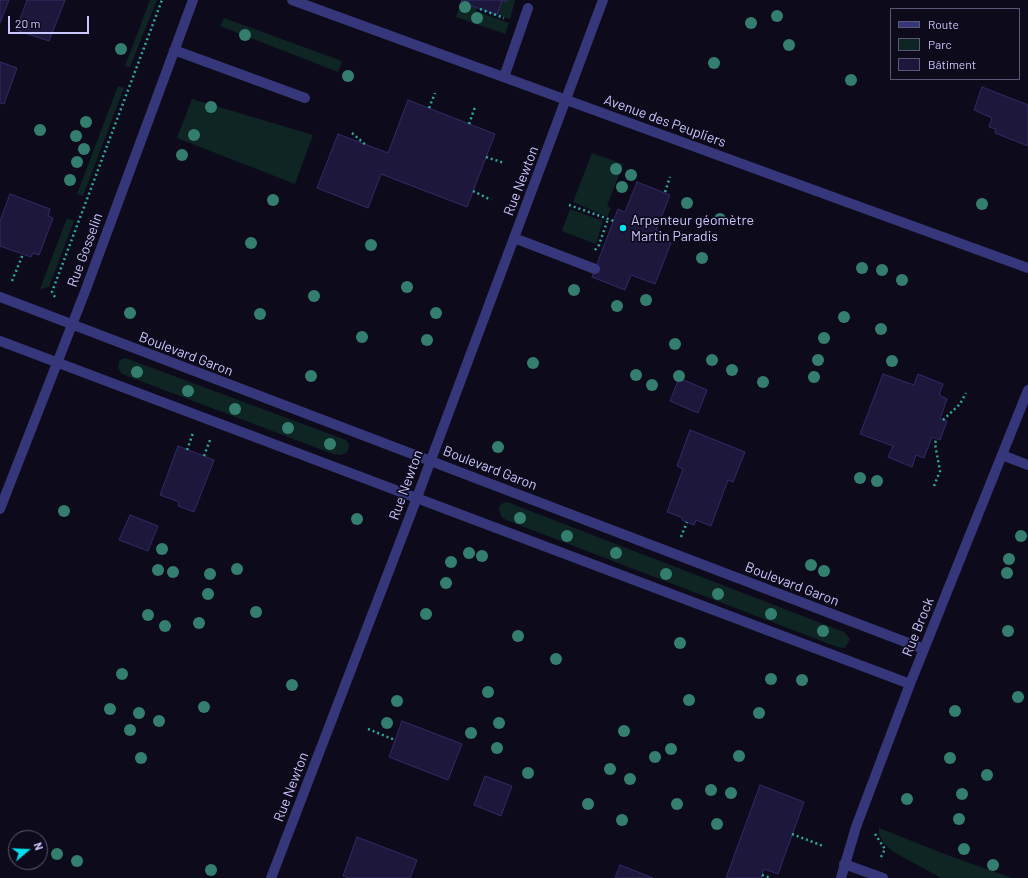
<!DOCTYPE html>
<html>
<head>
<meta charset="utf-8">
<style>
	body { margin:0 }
	#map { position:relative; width:1028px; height:878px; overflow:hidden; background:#0d0b1b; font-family:Barlow,sans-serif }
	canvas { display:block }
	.legend { position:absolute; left:890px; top:8px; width:130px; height:72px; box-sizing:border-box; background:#0d0b1b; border:1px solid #595676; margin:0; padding:5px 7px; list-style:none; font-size:12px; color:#cac6fe }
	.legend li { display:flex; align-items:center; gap:8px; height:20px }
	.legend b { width:20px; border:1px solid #595676 }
	.north { position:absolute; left:8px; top:830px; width:40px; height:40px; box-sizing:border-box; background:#0d0b1b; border:1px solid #595676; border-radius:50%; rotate:71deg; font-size:11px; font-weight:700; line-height:16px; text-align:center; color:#cac6fe }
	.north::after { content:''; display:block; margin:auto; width:14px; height:18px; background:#03dfed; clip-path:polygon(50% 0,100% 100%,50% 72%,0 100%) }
	.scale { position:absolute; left:8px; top:16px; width:81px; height:18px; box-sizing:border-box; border:2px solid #cac6fe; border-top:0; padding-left:5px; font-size:12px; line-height:14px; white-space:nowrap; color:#cac6fe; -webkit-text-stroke:3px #0d0b1b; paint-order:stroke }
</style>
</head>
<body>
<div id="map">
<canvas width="1028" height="878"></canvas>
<ul class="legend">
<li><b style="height:5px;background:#36377a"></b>Route</li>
<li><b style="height:11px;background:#0e2523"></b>Parc</li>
<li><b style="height:11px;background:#1d173c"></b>Bâtiment</li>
</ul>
<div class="north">N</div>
<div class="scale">20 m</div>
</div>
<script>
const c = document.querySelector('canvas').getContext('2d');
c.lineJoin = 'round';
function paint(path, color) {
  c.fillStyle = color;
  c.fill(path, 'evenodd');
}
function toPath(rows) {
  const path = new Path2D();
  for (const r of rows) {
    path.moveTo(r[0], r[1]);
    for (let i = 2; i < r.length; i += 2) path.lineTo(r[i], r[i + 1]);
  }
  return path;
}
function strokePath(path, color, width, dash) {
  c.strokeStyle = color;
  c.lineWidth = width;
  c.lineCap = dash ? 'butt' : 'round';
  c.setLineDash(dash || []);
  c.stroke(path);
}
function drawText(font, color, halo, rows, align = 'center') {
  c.font = font + ' Barlow,sans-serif';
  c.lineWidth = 3.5;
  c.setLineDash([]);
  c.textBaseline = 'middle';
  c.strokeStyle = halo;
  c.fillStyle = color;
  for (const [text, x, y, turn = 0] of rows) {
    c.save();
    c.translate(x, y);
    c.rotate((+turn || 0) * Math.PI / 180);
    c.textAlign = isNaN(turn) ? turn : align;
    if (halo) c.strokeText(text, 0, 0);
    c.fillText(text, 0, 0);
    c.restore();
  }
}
const green = toPath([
	[150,0,157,0,130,67,125,66],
	[502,0,507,2,508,0,515,0,510,19,497,14],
	[461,2,477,8,476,11,509,23,505,34,456,17],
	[224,18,342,61,338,72,220,26],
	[118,86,124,88,83,196,77,194],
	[192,99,313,135,295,184,177,138],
	[592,153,623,164,607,206,611,208,607,217,573,202],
	[570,209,603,221,596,244,562,231],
	[67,218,74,221,49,287,40,289],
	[123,358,128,359,346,440,349,445,347,452,341,455,333,454,122,374,118,368,119,362],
	[507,502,844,632,850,639,848,643,845,648,837,647,506,520,501,516,499,509,501,504],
	[879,828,947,855,1012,878,941,878,892,851,884,843,879,834]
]);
const building = toPath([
	[0,0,9,0,0,23,0,0],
	[27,0,65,0,49,41,16,30,27,0],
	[462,0,508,0,507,2,502,0,497,15,461,2,462,0],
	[0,62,17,68,4,104,0,103,0,62],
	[982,87,1028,105,1028,146,995,133,996,129,989,127,992,118,974,110,982,87],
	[408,100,495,134,467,207,381,174,368,208,317,188,338,134,388,153,408,100],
	[637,182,670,195,656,230,663,233,661,239,671,243,655,284,631,275,625,290,592,277,618,209,625,212,637,182],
	[10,194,50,209,48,216,53,218,39,255,33,253,31,257,0,246,0,221,10,194],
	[883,374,914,385,918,374,943,384,939,395,947,399,940,419,947,421,940,440,932,437,924,458,916,455,912,467,888,457,893,446,860,434,883,374],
	[679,378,707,390,698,413,670,401,679,378],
	[690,430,745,452,733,482,728,480,711,526,696,520,694,525,682,520,683,518,667,512,683,469,677,466,690,430],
	[178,446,214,460,194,512,178,506,179,502,160,495,178,446],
	[130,515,158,526,148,551,119,540,130,515],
	[402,721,462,744,448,780,389,757,402,721],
	[485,776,512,786,501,816,474,805,485,776],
	[760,785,804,802,778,874,764,869,761,878,726,878,760,785],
	[357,837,417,860,410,878,349,878,343,876,357,837],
	[620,865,653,878,615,878,620,865]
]);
const path = toPath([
	[480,9,504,18],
	[429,108,435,93],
	[469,124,475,107],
	[352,133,367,146],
	[486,157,504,163],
	[473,191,491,200],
	[665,192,670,177],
	[569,205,614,221],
	[595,250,599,245,608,219],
	[12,281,23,254],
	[55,297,52,292,162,0],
	[943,420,960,404,966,393],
	[187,450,193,433],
	[204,456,210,440],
	[934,486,940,471,935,444,936,439],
	[681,537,687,522],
	[368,729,395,740],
	[792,834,823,846],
	[875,834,885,849,881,857],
	[762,875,771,878]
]);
const minor = toPath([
	[292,0,1028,268],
	[174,50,305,98],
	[504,77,528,8],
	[514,238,595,269],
	[0,297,924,649],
	[0,341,910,684],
	[1002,455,1028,465],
	[0,509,86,289,193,0],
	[844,864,883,878],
	[271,878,410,516,603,0],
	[841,878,856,827,910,684,1028,390]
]);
const trees = [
	[465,7],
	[777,16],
	[477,18],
	[751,23],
	[245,35],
	[789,45],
	[121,49],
	[714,63],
	[348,76],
	[851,80],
	[211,107],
	[86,122],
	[40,130],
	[194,135],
	[76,136],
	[84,149],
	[182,155],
	[77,162],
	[616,169],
	[631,175],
	[70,180],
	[622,187],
	[273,200],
	[687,203],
	[982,204],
	[720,219],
	[251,243],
	[371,245],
	[702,258],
	[862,268],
	[882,270],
	[902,280],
	[407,287],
	[574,290],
	[314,296],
	[646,300],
	[617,306],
	[130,313],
	[436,313],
	[260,314],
	[844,317],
	[881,329],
	[362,337],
	[824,338],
	[427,340],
	[675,344],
	[712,360],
	[818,360],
	[892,361],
	[533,363],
	[732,370],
	[137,372],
	[636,375],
	[311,376],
	[679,376],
	[814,377],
	[763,382],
	[652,385],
	[188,391],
	[235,409],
	[288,428],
	[330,444],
	[498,447],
	[860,478],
	[877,481],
	[64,511],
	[520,518],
	[357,519],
	[567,536],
	[1021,536],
	[162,549],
	[469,553],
	[616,553],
	[482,556],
	[1009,559],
	[451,562],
	[811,565],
	[237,569],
	[158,570],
	[824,571],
	[173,572],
	[1007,573],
	[210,574],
	[666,574],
	[446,583],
	[208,594],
	[718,594],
	[256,612],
	[426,614],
	[771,614],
	[148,615],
	[199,623],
	[165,626],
	[823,631],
	[1008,631],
	[518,636],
	[680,643],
	[556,659],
	[122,674],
	[771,679],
	[802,680],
	[292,685],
	[488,692],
	[1018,697],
	[689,700],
	[397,701],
	[204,707],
	[110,709],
	[955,711],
	[139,713],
	[759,713],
	[159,721],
	[387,723],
	[499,723],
	[130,730],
	[624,731],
	[471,733],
	[497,748],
	[671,749],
	[739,756],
	[655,757],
	[141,758],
	[950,758],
	[610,769],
	[528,773],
	[987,775],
	[630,779],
	[711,790],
	[731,793],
	[962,794],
	[907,799],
	[588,804],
	[677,804],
	[959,819],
	[622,820],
	[717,824],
	[964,849],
	[57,854],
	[77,861],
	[993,865],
	[211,870]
];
const markers = [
	[623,228,4,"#03dfed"]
];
const streetNames = [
	["Avenue des Peupliers",665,121,20],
	["Rue Newton",521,181,-69],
	["Rue Gosselin",85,250,-70],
	["Boulevard Garon",186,354,21],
	["Boulevard Garon",490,468,21],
	["Rue Newton",406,485,-70],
	["Boulevard Garon",792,584,21],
	["Rue Brock",918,627,-68],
	["Rue Newton",291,787,-69]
];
const poiNames = [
	["Arpenteur géomètre",631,220],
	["Martin Paradis",631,236]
];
paint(green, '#0e2523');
paint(building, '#1d173c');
strokePath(building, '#332a67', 1);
strokePath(path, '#2eaa9d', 2.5, [2, 3]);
strokePath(minor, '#36377a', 10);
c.fillStyle = '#347e6f';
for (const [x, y] of trees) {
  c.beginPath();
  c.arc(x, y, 6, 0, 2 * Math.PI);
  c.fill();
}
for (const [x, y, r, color] of markers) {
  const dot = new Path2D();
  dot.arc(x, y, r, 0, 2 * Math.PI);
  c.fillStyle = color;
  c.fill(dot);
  strokePath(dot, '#0d0b1b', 1.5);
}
drawText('14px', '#cac6fe', '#0d0b1b', streetNames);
drawText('14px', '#cac6fe', '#0d0b1b', poiNames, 'left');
</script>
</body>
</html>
